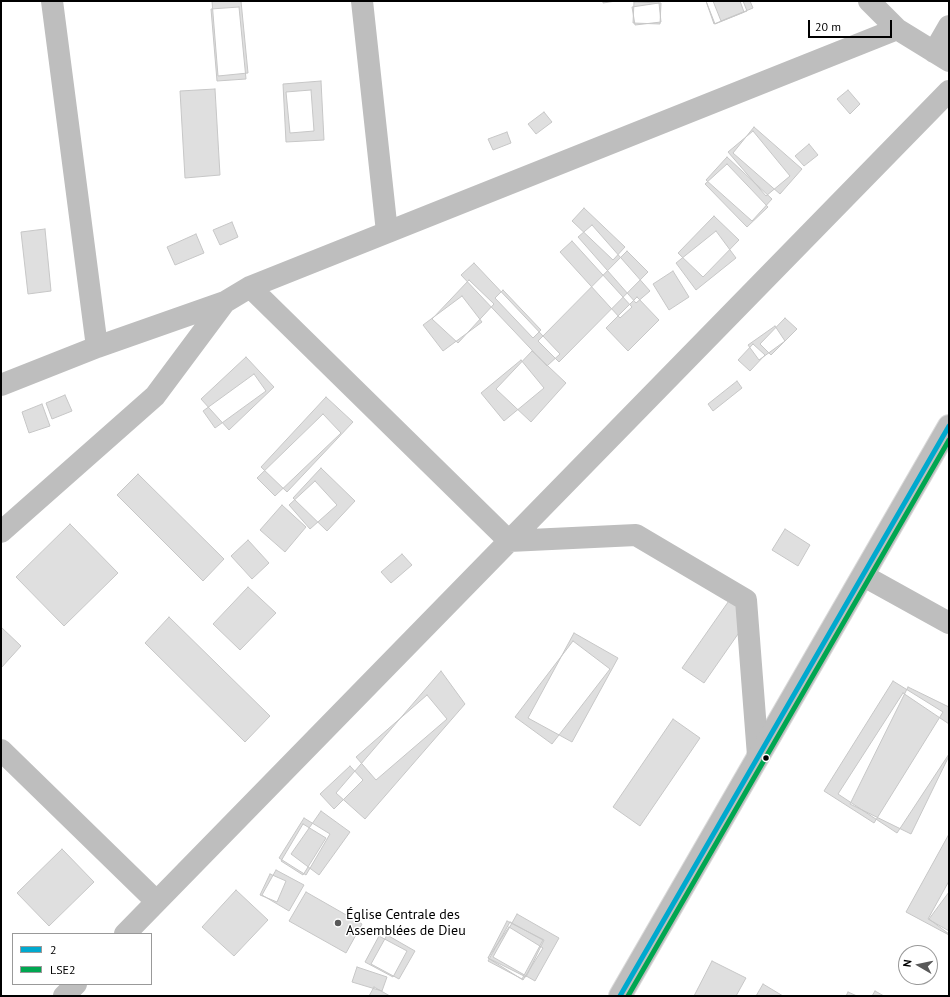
<!DOCTYPE html>
<html>
<head>
<meta charset="utf-8">
<style>
	body { margin:0 }
	#map { position:relative; width:950px; height:997px; overflow:hidden; background:#fff; font-family:"PT Sans",sans-serif }
	canvas { display:block }
	.frame { position:absolute; inset:0; border:2px solid #000; pointer-events:none }
	.legend { position:absolute; left:12px; top:933px; width:140px; height:52px; box-sizing:border-box; background:#fff; border:1px solid #999; margin:0; padding:5px 7px; list-style:none; font-size:12px; color:#000 }
	.legend li { display:flex; align-items:center; gap:8px; height:20px }
	.legend b { width:20px; border:1px solid #999 }
	.north { position:absolute; left:898px; top:945px; width:40px; height:40px; box-sizing:border-box; background:#fff; border:1px solid #999; border-radius:50%; rotate:279deg; font-size:11px; font-weight:700; line-height:16px; text-align:center; color:#000 }
	.north::after { content:''; display:block; margin:auto; width:14px; height:18px; background:#595959; clip-path:polygon(50% 0,100% 100%,50% 72%,0 100%) }
	.scale { position:absolute; left:808px; top:20px; width:84px; height:18px; box-sizing:border-box; border:2px solid #000; border-top:0; padding-left:5px; font-size:12px; line-height:14px; white-space:nowrap; color:#000; -webkit-text-stroke:3px #fff; paint-order:stroke }
</style>
</head>
<body>
<div id="map">
<canvas width="950" height="997"></canvas>
<div class="frame"></div>
<ul class="legend">
<li><b style="height:5px;background:#00a9ce"></b>2</li>
<li><b style="height:5px;background:#00a651"></b>LSE2</li>
</ul>
<div class="north">N</div>
<div class="scale">20 m</div>
</div>
<script>
const c = document.querySelector('canvas').getContext('2d');
c.lineJoin = 'round';
function paint(path, color) {
  c.fillStyle = color;
  c.fill(path, 'evenodd');
}
function toPath(rows) {
  const path = new Path2D();
  for (const r of rows) {
    path.moveTo(r[0], r[1]);
    for (let i = 2; i < r.length; i += 2) path.lineTo(r[i], r[i + 1]);
  }
  return path;
}
function strokePath(path, color, width, dash) {
  c.strokeStyle = color;
  c.lineWidth = width;
  c.lineCap = dash ? 'butt' : 'round';
  c.setLineDash(dash || []);
  c.stroke(path);
}
function drawText(font, color, halo, rows, align = 'center') {
  c.font = font + ' "PT Sans",sans-serif';
  c.lineWidth = 3;
  c.setLineDash([]);
  c.textBaseline = 'middle';
  c.strokeStyle = halo;
  c.fillStyle = color;
  for (const [text, x, y, turn = 0] of rows) {
    c.save();
    c.translate(x, y);
    c.rotate((+turn || 0) * Math.PI / 180);
    c.textAlign = isNaN(turn) ? turn : align;
    if (halo) c.strokeText(text, 0, 0);
    c.fillText(text, 0, 0);
    c.restore();
  }
}
const building = toPath([
	[212,1,241,1,248,73,218,76,212,1],
	[603,1,616,1,603,3,603,1],
	[706,1,740,1,744,12,714,24,706,1],
	[706,1,743,1,747,11,715,24,706,1],
	[713,1,750,1,753,8,721,21,713,1],
	[634,2,661,3,660,24,633,23,634,2],
	[659,3,661,22,635,25,632,7,659,3],
	[239,7,246,79,217,81,211,9,239,7],
	[321,81,324,140,286,142,283,84,321,81],
	[215,89,220,175,185,178,180,91,215,89],
	[311,90,314,131,290,133,286,92,311,90],
	[848,90,860,104,850,114,837,99,848,90],
	[544,112,552,122,536,134,528,124,544,112],
	[754,127,802,169,780,194,733,153,754,127],
	[753,131,790,176,766,196,728,152,753,131],
	[507,132,511,143,493,150,488,139,507,132],
	[809,144,818,155,804,166,795,156,809,144],
	[727,157,772,199,752,221,706,180,727,157],
	[727,164,768,207,747,227,705,184,727,164],
	[584,208,625,247,613,260,572,221,584,208],
	[714,216,739,240,703,277,678,253,714,216],
	[232,222,238,237,220,245,213,230,232,222],
	[592,225,650,291,636,303,578,237,592,225],
	[45,229,51,291,28,294,21,232,45,229],
	[716,231,736,258,696,290,676,263,716,231],
	[196,234,204,253,175,265,167,247,196,234],
	[572,241,632,307,620,318,560,252,572,241],
	[627,251,648,272,559,362,538,341,627,251],
	[474,263,560,354,547,366,461,275,474,263],
	[673,271,689,297,669,310,653,284,673,271],
	[469,280,494,304,458,343,432,319,469,280],
	[503,290,541,330,533,338,495,298,503,290],
	[462,296,482,322,443,351,423,325,462,296],
	[637,297,659,320,628,351,606,328,637,297],
	[785,318,797,329,771,355,760,344,785,318],
	[775,326,785,341,759,360,748,345,775,326],
	[753,344,765,355,750,371,738,360,753,344],
	[532,351,566,383,531,422,496,389,532,351],
	[246,357,274,387,229,430,201,399,246,357],
	[521,360,544,388,504,421,481,393,521,360],
	[254,374,266,391,215,428,203,411,254,374],
	[737,381,742,388,713,411,708,404,737,381],
	[65,395,72,411,52,419,46,403,65,395],
	[326,397,353,422,287,492,261,467,326,397],
	[42,404,50,426,29,433,22,412,42,404],
	[323,414,341,433,275,496,257,478,323,414],
	[321,468,355,501,327,531,293,498,321,468],
	[138,474,224,559,203,581,117,495,138,474],
	[315,481,337,505,310,529,289,505,315,481],
	[282,505,306,527,285,552,260,530,282,505],
	[70,524,118,573,64,626,16,577,70,524],
	[785,529,810,545,798,566,772,550,785,529],
	[248,540,269,563,252,579,231,556,248,540],
	[402,554,412,565,391,583,381,572,402,554],
	[248,587,276,613,240,650,213,624,248,587],
	[733,595,754,611,704,683,682,668,733,595],
	[169,617,270,716,245,742,145,643,169,617],
	[1,627,21,646,1,668,1,627],
	[574,633,618,658,572,742,528,718,574,633],
	[573,641,610,669,552,744,515,717,573,641],
	[441,671,465,704,365,819,336,793,441,671],
	[893,681,943,712,874,823,824,791,893,681],
	[908,687,949,707,949,756,911,834,850,804,908,687],
	[903,693,949,724,949,754,897,833,838,794,903,693],
	[427,695,447,719,376,780,356,757,427,695],
	[673,719,700,738,640,826,613,807,673,719],
	[350,766,363,780,334,809,320,794,350,766],
	[321,811,350,832,319,875,291,854,321,811],
	[304,818,330,834,306,875,279,858,304,818],
	[303,824,326,838,303,875,281,861,303,824],
	[949,834,949,935,906,912,949,834],
	[62,849,94,882,49,926,17,893,62,849],
	[276,870,304,885,289,911,262,895,276,870],
	[270,874,286,881,277,902,260,895,270,874],
	[949,881,949,931,928,919,949,881],
	[236,890,268,920,234,956,202,927,236,890],
	[306,892,362,924,346,953,289,921,306,892],
	[949,892,949,934,929,919,949,892],
	[517,914,559,938,535,981,493,957,517,914],
	[507,921,544,940,526,977,488,958,507,921],
	[510,922,543,940,522,979,488,961,510,922],
	[509,927,543,948,523,980,488,958,509,927],
	[387,935,415,951,399,979,371,964,387,935],
	[379,936,407,951,393,977,365,962,379,936],
	[712,961,746,978,736,996,694,996,712,961],
	[357,967,387,977,382,991,352,982,357,967],
	[763,984,783,996,756,996,763,984],
	[374,987,390,996,369,996,374,987],
	[875,991,884,996,872,996,875,991],
	[848,992,857,996,846,996,848,992]
]);
const minor = toPath([
	[52,1,97,347],
	[362,1,387,232],
	[869,1,897,29],
	[934,52,949,26],
	[250,287,509,541,636,535,746,600,758,756],
	[1,385,97,347,225,302,250,287,897,29,949,61],
	[1,532,155,396,225,302],
	[864,576,949,623],
	[1,750,156,901],
	[125,934,949,91],
	[64,996,76,984]
]);
const major = toPath([
	[620,996,949,426]
]);
const bus1 = toPath([
	[620,996,949,426]
]);
const bus2 = toPath([
	[628,996,949,440]
]);
const markers = [
	[766,758,3.5,"#000"],
	[338,923,4,"#595959"]
];
const poiNames = [
	["Église Centrale des",346,915],
	["Assemblées de Dieu",346,931]
];
paint(building, '#dfdfdf');
strokePath(building, '#c7c7c7', 1);
strokePath(major, '#dbdbdb', 24);
strokePath(minor, '#bebebe', 22);
strokePath(major, '#bebebe', 22);
strokePath(bus1, '#00a9ce', 5);
strokePath(bus2, '#00a651', 5);
for (const [x, y, r, color] of markers) {
  const dot = new Path2D();
  dot.arc(x, y, r, 0, 2 * Math.PI);
  c.fillStyle = color;
  c.fill(dot);
  strokePath(dot, '#fff', 1.5);
}
drawText('14px', '#000', '#fff', poiNames, 'left');
</script>
</body>
</html>
